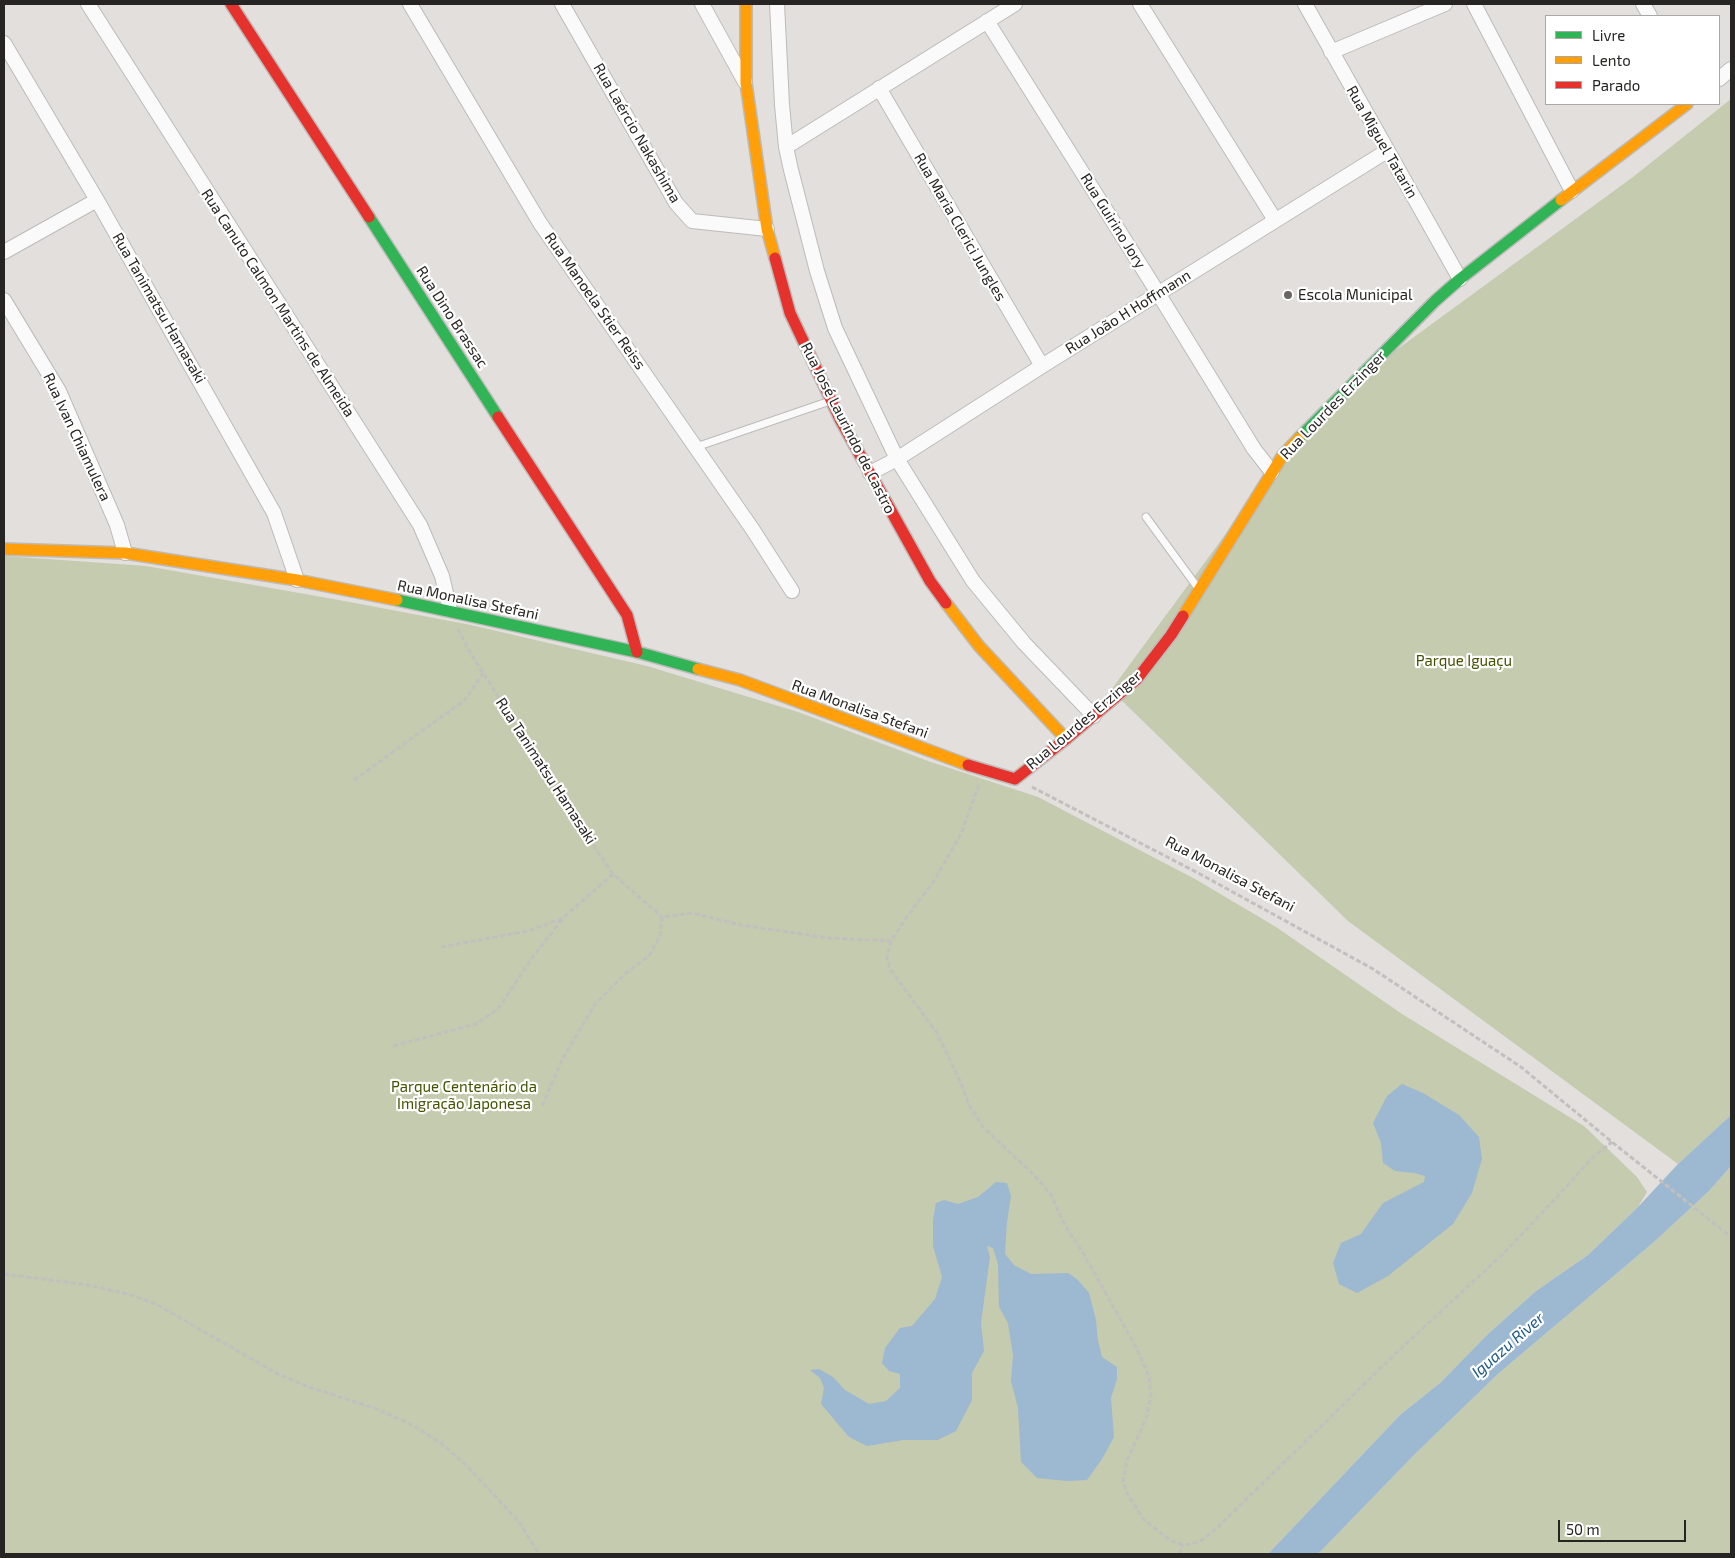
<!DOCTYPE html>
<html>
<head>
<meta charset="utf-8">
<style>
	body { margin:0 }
	#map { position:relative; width:1735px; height:1558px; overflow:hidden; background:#e2dfdc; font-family:"Exo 2",sans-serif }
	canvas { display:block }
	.frame { position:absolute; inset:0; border:5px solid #272523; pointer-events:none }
	.legend { position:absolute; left:1545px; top:15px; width:175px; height:90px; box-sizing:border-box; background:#fff; border:1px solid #a9a8a7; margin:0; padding:6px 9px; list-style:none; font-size:15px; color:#272523 }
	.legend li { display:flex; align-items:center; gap:10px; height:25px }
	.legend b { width:25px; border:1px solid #a9a8a7 }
	.scale { position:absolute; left:1558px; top:1520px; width:128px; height:22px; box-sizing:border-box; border:2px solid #272523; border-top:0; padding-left:6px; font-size:15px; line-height:18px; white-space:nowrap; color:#272523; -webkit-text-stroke:4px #fff; paint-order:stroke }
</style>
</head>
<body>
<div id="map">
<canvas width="1735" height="1558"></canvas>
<div class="frame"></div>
<ul class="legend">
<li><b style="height:6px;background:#30b455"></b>Livre</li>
<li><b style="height:6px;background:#ff9f0a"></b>Lento</li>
<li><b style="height:6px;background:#e5322d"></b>Parado</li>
</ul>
<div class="scale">50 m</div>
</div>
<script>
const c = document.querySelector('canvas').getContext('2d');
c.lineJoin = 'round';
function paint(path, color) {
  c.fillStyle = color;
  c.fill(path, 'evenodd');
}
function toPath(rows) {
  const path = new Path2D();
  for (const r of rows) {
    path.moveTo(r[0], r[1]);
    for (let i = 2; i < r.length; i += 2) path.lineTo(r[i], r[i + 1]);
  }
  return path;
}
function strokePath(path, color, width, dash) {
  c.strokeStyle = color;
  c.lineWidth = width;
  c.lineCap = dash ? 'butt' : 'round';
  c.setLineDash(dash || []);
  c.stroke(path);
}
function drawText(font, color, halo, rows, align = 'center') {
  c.font = font + ' "Exo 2",sans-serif';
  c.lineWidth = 4.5;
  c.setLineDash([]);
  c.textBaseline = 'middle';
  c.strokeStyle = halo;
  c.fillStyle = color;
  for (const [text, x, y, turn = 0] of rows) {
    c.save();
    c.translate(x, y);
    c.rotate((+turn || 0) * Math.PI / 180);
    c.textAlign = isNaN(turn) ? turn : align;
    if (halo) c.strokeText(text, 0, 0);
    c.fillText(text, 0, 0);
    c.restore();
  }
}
const green = toPath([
	[1731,99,1731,1115,1678,1164,1348,921,1111,690,1266,479,1373,367,1633,177],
	[4,556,146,566,339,600,471,625,647,666,798,712,928,761,1038,797,1195,879,1276,927,1402,1014,1584,1126,1637,1177,1647,1192,1638,1207,1588,1255,1536,1291,1488,1334,1440,1383,1400,1415,1268,1554,4,1554],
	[1731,1166,1731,1554,1318,1554,1415,1454,1499,1373,1654,1242,1709,1191]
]);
const water = toPath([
	[1402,1084,1423,1093,1459,1115,1479,1137,1482,1159,1472,1193,1453,1224,1388,1276,1357,1293,1339,1284,1333,1263,1341,1243,1361,1234,1383,1203,1424,1182,1425,1176,1414,1173,1395,1171,1383,1163,1381,1143,1373,1123,1387,1096],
	[1731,1115,1731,1166,1709,1191,1654,1242,1499,1373,1415,1454,1318,1554,1268,1554,1400,1415,1440,1383,1488,1334,1536,1291,1588,1255,1638,1207,1678,1164],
	[996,1182,1007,1183,1011,1196,1007,1222,1005,1254,1014,1265,1031,1274,1068,1273,1078,1280,1089,1293,1096,1320,1098,1341,1102,1357,1117,1367,1117,1379,1111,1398,1114,1437,1102,1459,1087,1480,1067,1481,1037,1478,1021,1462,1018,1408,1011,1381,1013,1356,1008,1323,999,1307,998,1264,993,1248,987,1246,990,1257,981,1323,984,1351,972,1373,972,1400,956,1431,938,1440,903,1440,867,1446,849,1437,821,1404,824,1388,820,1378,810,1370,819,1369,833,1377,845,1390,869,1404,886,1401,900,1388,900,1374,889,1371,882,1363,885,1348,900,1328,912,1326,935,1299,942,1277,933,1246,933,1219,936,1203,944,1200,958,1204,978,1197]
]);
const path = toPath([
	[458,629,468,649,509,714,582,829,613,874,662,917],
	[354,780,465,700,483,673],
	[979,785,961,834,934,881,906,918,891,941,887,958,890,969,937,1033,960,1081,970,1107,983,1127,1035,1176,1052,1196,1063,1222,1083,1253,1137,1349,1149,1376,1151,1396,1146,1419,1127,1460,1123,1482,1128,1495,1143,1519,1170,1540,1183,1545,1192,1544,1202,1540,1217,1528,1394,1355,1503,1254,1557,1197,1592,1158,1612,1142],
	[1032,787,1200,874,1373,969,1521,1067,1612,1142,1731,1237],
	[441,947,528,931,563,918,613,874],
	[393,1046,476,1024,498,1009,532,958,563,918],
	[542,1106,563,1058,595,1004,625,974,649,956,660,936,662,917,692,913,741,925,828,938,891,941],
	[4,1274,88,1285,128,1294,156,1304,276,1373,306,1386,377,1409,414,1426,442,1444,465,1464,519,1522,539,1554],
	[1179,1554,1183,1545]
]);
const lane = toPath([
	[696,447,830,401],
	[1146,517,1198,588]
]);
const street = toPath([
	[88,4,420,525,442,576,450,610],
	[410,4,540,223,753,530,792,591],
	[562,4,676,203,692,221,767,229],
	[702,4,745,82],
	[777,4,782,105,786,147,791,170,817,271,835,328,897,459,973,581,1024,643,1094,716],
	[1140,4,1275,220],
	[1305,4,1460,279],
	[1474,4,1572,191],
	[1643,4,1650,16],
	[987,21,1158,293,1254,449,1272,472],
	[4,43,97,200,274,513,297,580],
	[1331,52,1445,4],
	[1719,79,1731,69],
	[879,88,1042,366],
	[786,147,1015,4],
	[4,252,97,200],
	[4,300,59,391,117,525,125,553],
	[870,473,897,459,1042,366,1387,151]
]);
const fast = toPath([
	[369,217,498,417],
	[1299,438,1435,301,1460,279,1561,200],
	[397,600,637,652,698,669]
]);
const slow = toPath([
	[746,4,746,83,767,229,775,258],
	[1561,200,1687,104],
	[4,549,125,553,297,580,397,600],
	[946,603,979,646,1066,739],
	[1183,616,1283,455,1299,438],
	[698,669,740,680,968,765]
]);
const jam = toPath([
	[231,4,369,217],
	[775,258,790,313,840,419,930,581,946,603],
	[498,417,627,615,637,652],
	[968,765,1015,779,1066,739,1137,679,1171,635,1183,616]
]);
const markers = [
	[1288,295,5,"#686664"]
];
const streetNames = [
	["Rua Laércio Nakashima",637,133,60],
	["Rua Miguel Tatarin",1382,142,60],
	["Rua Guirino Jory",1113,221,58],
	["Rua Maria Clerici Jungles",960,227,60],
	["Rua Manoela Stier Reiss",595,301,55],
	["Rua Canuto Calmon Martins de Almeida",278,303,57],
	["Rua Tanimatsu Hamasaki",159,308,60],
	["Rua João H Hoffmann",1128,312,-32],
	["Rua Dino Brassac",452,317,57],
	["Rua Lourdes Erzinger",1333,405,-46],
	["Rua José Laurindo de Castro",848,428,63],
	["Rua Ivan Chiamulera",77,437,65],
	["Rua Monalisa Stefani",468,600,12],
	["Rua Monalisa Stefani",860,709,20],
	["Rua Lourdes Erzinger",1084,720,-40],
	["Rua Tanimatsu Hamasaki",546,771,57],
	["Rua Monalisa Stefani",1230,874,28]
];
const poiNames = [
	["Escola Municipal",1298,295]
];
const parkNames = [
	["Parque Iguaçu",1464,661],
	["Parque Centenário da",464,1087],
	["Imigração Japonesa",464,1104]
];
const waterNames = [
	["Iguazu River",1508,1345,-41]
];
paint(green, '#c5cbaf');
paint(water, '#9db8d1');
strokePath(lane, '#bdbbb9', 9);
strokePath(street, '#bdbbb9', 16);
strokePath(fast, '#bdbbb9', 14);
strokePath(slow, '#bdbbb9', 14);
strokePath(jam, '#bdbbb9', 14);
strokePath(path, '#c2c0bf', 3, [5, 2.5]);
strokePath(lane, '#fbfafa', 7);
strokePath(street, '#fbfafa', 14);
strokePath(fast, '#30b455', 11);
strokePath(slow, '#ff9f0a', 11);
strokePath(jam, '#e5322d', 11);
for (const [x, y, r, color] of markers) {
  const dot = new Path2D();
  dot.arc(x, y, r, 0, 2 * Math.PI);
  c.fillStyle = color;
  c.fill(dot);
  strokePath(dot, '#fff', 2);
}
drawText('15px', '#272523', '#fff', streetNames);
drawText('15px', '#272523', '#fff', poiNames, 'left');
drawText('15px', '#445301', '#fff', parkNames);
drawText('italic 16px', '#1c5888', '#fff', waterNames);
</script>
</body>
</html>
